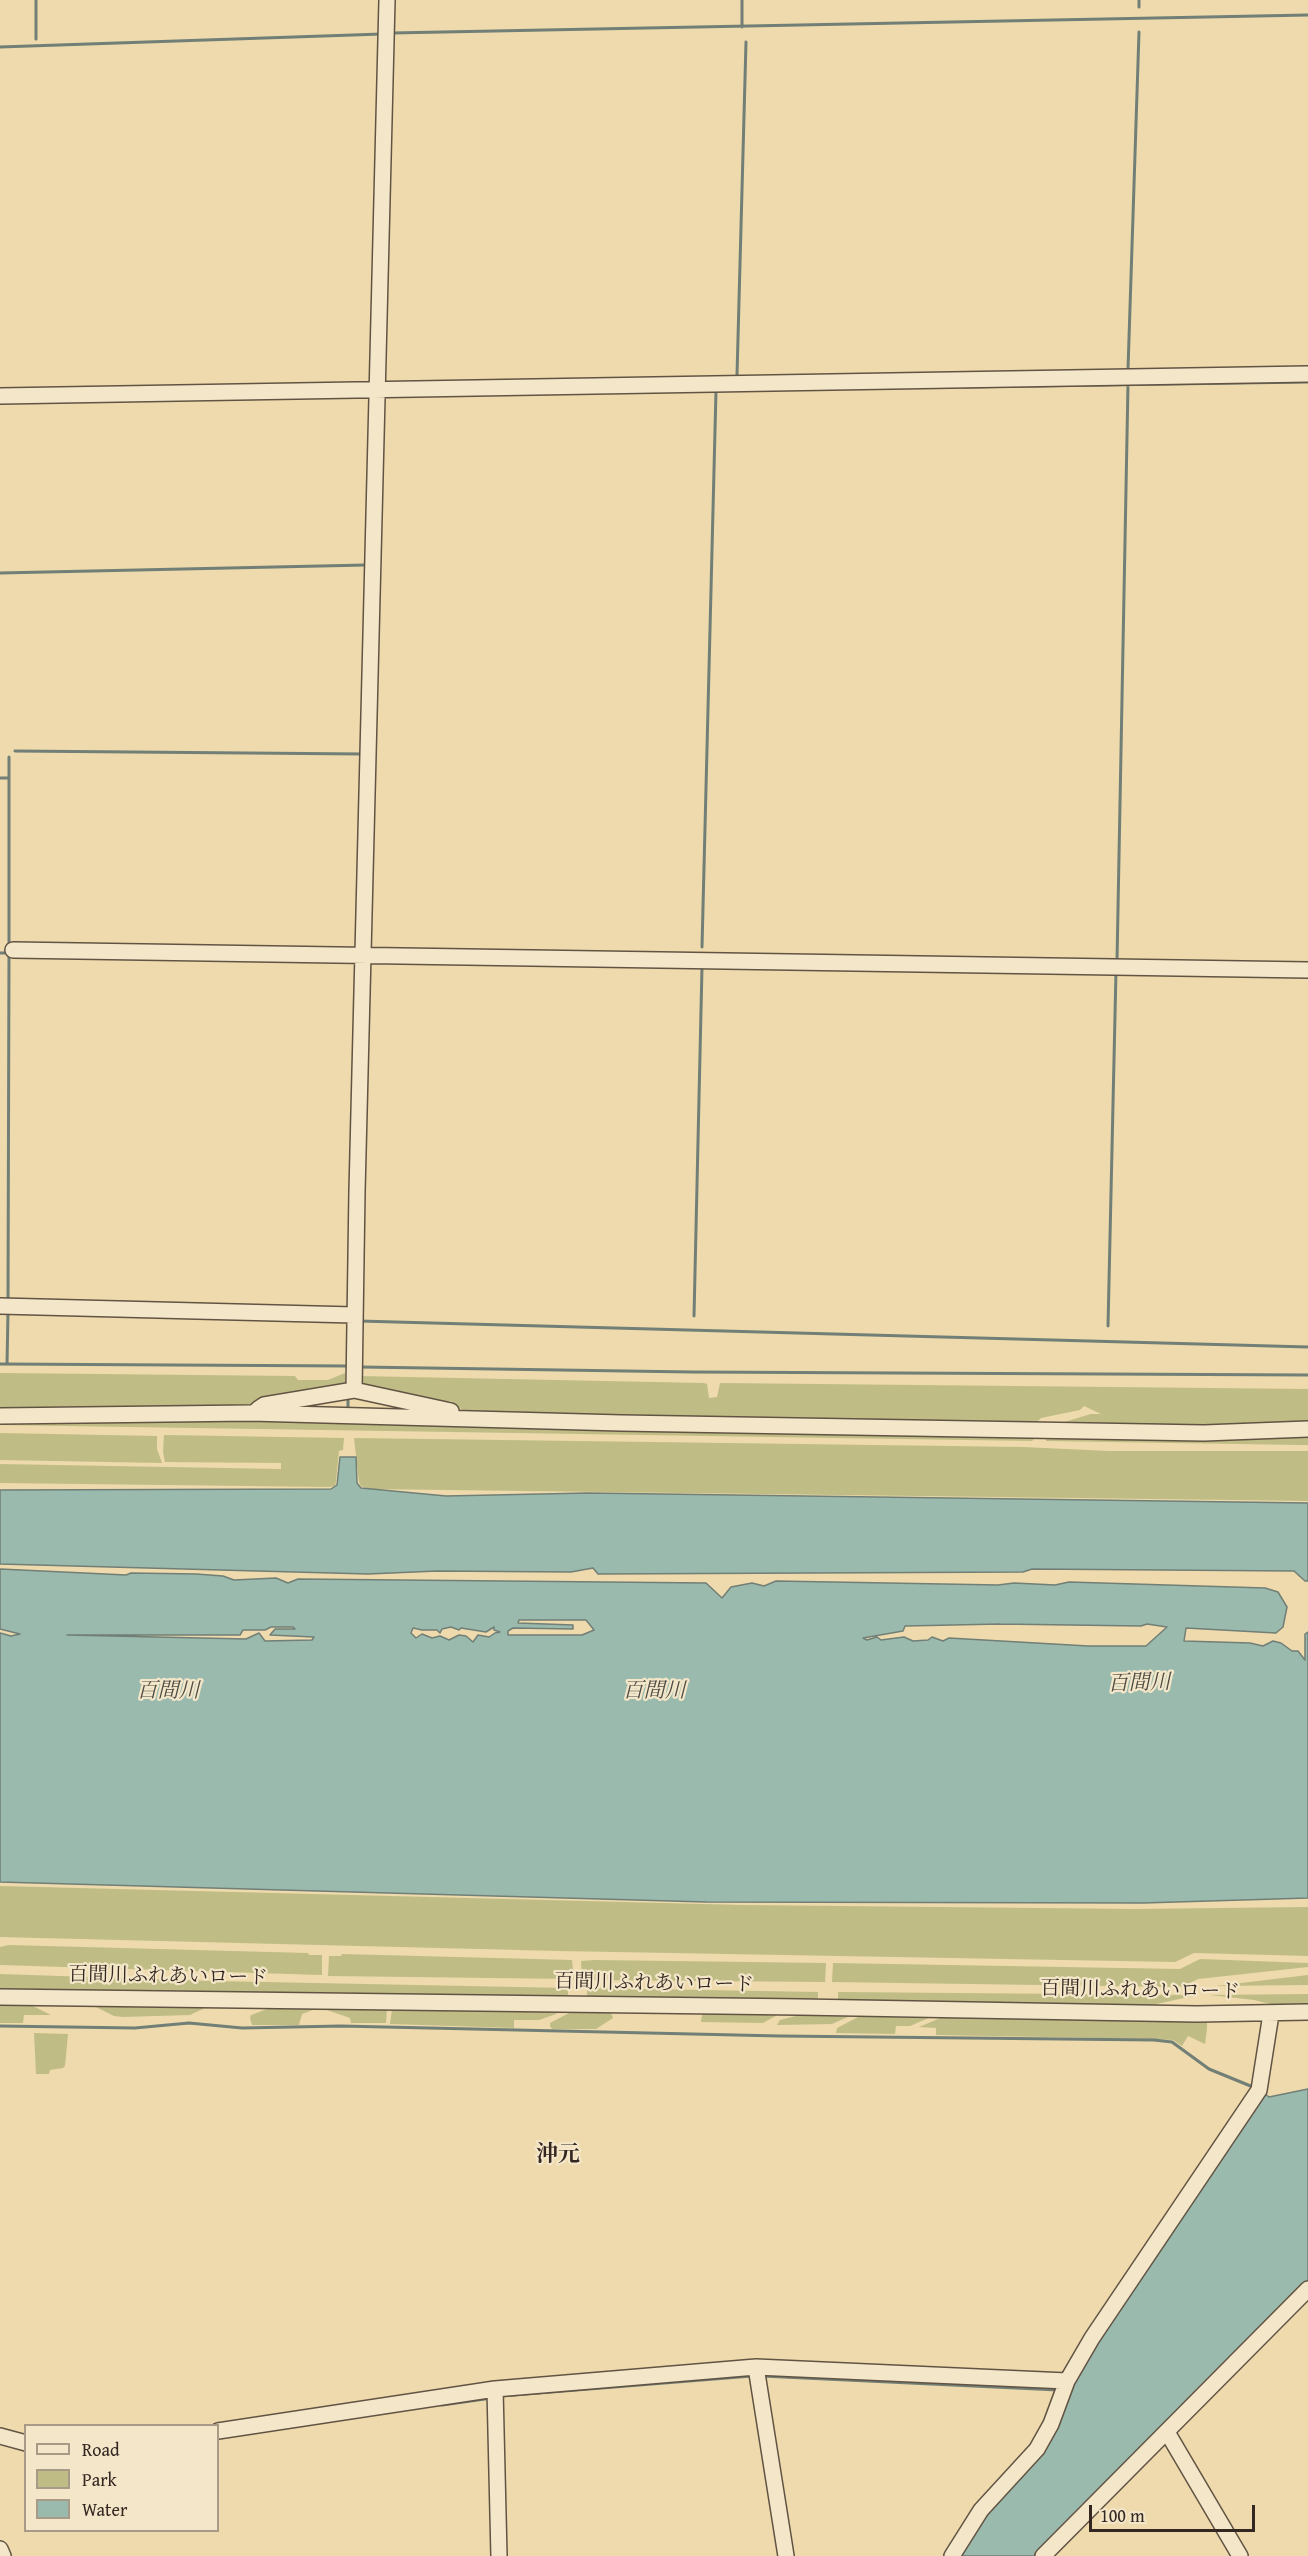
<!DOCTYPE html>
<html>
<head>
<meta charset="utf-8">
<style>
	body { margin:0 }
	#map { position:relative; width:1308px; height:2556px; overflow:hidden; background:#eedaac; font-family:"Gentium Book Plus",serif }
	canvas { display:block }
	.legend { position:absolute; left:24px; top:2424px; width:195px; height:108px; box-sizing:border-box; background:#f4e7c9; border:2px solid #a79a86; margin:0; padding:8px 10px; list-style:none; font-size:18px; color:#342722 }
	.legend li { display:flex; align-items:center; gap:12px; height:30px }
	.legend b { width:30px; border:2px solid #a79a86 }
	.scale { position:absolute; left:1089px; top:2505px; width:166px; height:27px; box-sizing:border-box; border:3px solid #342722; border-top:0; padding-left:8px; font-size:18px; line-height:21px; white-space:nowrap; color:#342722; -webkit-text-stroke:4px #f4e7c9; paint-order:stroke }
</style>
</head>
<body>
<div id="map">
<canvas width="1308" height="2556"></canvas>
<ul class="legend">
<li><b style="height:8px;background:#f4e7c9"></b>Road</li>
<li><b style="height:16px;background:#bfbd85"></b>Park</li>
<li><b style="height:16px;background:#9abaae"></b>Water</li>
</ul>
<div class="scale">100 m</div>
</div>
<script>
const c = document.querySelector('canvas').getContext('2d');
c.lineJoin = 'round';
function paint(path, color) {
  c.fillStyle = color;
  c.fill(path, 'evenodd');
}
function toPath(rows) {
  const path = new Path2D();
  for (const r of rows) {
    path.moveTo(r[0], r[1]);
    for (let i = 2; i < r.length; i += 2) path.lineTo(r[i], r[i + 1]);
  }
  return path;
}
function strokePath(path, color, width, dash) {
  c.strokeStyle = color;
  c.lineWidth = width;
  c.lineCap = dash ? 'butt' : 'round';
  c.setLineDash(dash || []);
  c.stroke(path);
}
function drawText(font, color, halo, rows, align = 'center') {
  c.font = font + ' "Gentium Book Plus","Noto Serif JP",serif';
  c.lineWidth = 4.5;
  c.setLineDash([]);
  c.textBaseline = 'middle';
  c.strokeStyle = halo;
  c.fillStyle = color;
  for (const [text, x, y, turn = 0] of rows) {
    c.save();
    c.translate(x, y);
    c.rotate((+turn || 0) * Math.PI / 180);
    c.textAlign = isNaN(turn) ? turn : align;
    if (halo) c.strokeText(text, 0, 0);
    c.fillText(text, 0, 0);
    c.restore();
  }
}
const green = toPath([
	[0,1373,295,1376,298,1380,328,1380,345,1373,345,1388,260,1398,245,1409,0,1410],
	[358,1376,704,1383,707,1384,709,1398,717,1397,720,1383,1308,1389,1308,1423,1201,1428,1051,1426,1091,1414,1101,1414,1084,1406,1080,1410,1041,1418,1035,1424,466,1413,451,1401,434,1401,363,1389],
	[0,1420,249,1420,1033,1436,1034,1439,1032,1441,0,1425],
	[0,1433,157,1436,157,1449,162,1463,0,1460],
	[1308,1434,1308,1445,1301,1445,1046,1441,1046,1437],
	[164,1435,344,1438,343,1450,339,1451,336,1481,335,1486,329,1487,0,1483,0,1464,281,1469,281,1463,165,1462,163,1452],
	[354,1438,1023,1447,1109,1451,1308,1451,1308,1501,370,1489,361,1486,359,1482],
	[0,1886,742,1905,1135,1909,1308,1907,1308,1956,1194,1953,1175,1962,559,1951,0,1937],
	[9,1945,308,1953,309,1955,322,1955,322,1975,0,1965,0,1947],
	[342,1954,572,1960,574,1979,328,1976,329,1956,341,1956],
	[1200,1959,1308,1963,1308,1967,1198,1979,1184,1986,1177,1987,832,1982,833,1963,1180,1969],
	[594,1960,826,1963,825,1982,582,1980,581,1961],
	[0,1974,213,1981,568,1988,568,1997,0,1990],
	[1308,1975,1308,1985,1216,1986],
	[587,1988,818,1992,818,1999,587,1997],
	[838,1992,1191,1995,1193,1996,1152,2005,838,2001],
	[1308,1994,1308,2005,1283,2007,1254,2000,1210,1995],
	[0,2004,31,2005,51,2015,24,2015,23,2023,0,2023],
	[92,2005,207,2007,190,2015,123,2017,114,2016],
	[318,2008,302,2014,299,2025,252,2025,250,2018,251,2015,267,2009],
	[334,2008,387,2009,386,2023,351,2023,350,2018,327,2010],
	[392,2009,557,2011,556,2014,539,2020,514,2020,514,2028,390,2024],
	[571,2012,611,2013,613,2018,596,2029,552,2029,550,2026,550,2023],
	[706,2013,779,2014,763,2023,701,2022,702,2015],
	[800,2015,850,2016,832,2024,777,2025,780,2020],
	[860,2016,928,2016,931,2017,910,2026,896,2026,895,2034,836,2033,837,2028],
	[945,2016,1207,2020,1207,2029,1205,2044,1188,2036,1182,2046,1173,2040,1155,2039,936,2035,936,2028,919,2027],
	[34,2033,68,2034,65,2066,63,2068,50,2070,49,2074,36,2074]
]);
const water = toPath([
	[340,1457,356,1457,357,1483,361,1488,446,1496,588,1493,1308,1503,1308,1581,1305,1581,1294,1571,1032,1569,1023,1572,598,1574,593,1568,571,1572,437,1571,368,1574,0,1564,0,1490,331,1489,337,1485,340,1457],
	[0,1569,126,1575,131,1573,196,1574,223,1576,234,1580,276,1578,288,1583,298,1579,706,1583,722,1598,731,1587,752,1583,764,1586,776,1581,998,1585,1014,1583,1055,1585,1069,1582,1265,1588,1278,1592,1287,1607,1283,1627,1276,1633,1186,1628,1184,1641,1250,1643,1263,1646,1273,1641,1281,1643,1292,1651,1298,1651,1305,1660,1305,1634,1308,1632,1308,1898,1143,1903,706,1902,0,1882,0,1633,11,1636,20,1634,0,1629,0,1569],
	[519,1620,586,1620,594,1630,582,1635,508,1635,508,1631,513,1628,573,1629,573,1625,518,1623,519,1620],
	[1000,1624,1141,1626,1147,1624,1167,1627,1146,1646,1088,1646,949,1638,943,1641,932,1637,928,1640,913,1641,904,1637,881,1640,877,1637,867,1640,863,1638,903,1631,905,1626,1000,1624],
	[271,1627,293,1627,295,1629,275,1629,270,1635,314,1637,312,1640,265,1641,259,1633,246,1639,67,1635,240,1635,243,1630,265,1630,271,1627],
	[451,1627,459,1630,461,1628,486,1632,494,1627,494,1630,500,1632,495,1633,489,1637,478,1635,473,1642,466,1636,459,1635,449,1640,440,1636,432,1638,422,1634,416,1638,411,1633,413,1628,422,1630,437,1630,440,1633,442,1629,451,1627],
	[1308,2089,1308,2280,1036,2556,960,2556,1069,2391,1112,2320,1261,2101,1260,2098,1264,2093,1269,2097,1308,2089]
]);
const stream = toPath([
	[1139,7,1139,0],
	[742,27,742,0],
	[392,33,1308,15],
	[36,39,36,0],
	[0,47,382,34],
	[1128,369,1139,32],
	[737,375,746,42],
	[964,387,1308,382],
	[0,573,366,565],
	[15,751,363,754],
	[0,778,9,778],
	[9,944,9,757],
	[702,947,716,391],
	[0,953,10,953],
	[1117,961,1128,384],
	[8,1300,9,953],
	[694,1316,702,967],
	[359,1321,1308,1347],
	[1108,1326,1116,971],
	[0,1364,349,1366],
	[7,1364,8,1312],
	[361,1367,692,1372,1308,1375],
	[348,1400,348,1409],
	[0,2026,135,2028,189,2023,242,2028,341,2026,780,2036,1154,2040,1172,2042,1209,2069,1253,2087],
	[762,2376,1058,2390],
	[501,2396,752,2376],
	[442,2405,492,2398]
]);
const minor = toPath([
	[0,396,1308,374],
	[13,950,1308,970],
	[0,1306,354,1315],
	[354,1390,357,1191,387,0],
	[258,1409,264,1405,354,1390,451,1411],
	[0,1416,251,1413,621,1423,1204,1433,1308,1429],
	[0,1997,800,2007,1197,2014,1308,2012],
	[756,2367,786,2556],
	[495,2389,499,2556],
	[218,2431,495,2389,756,2367,1067,2381],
	[1167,2432,1240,2556],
	[0,2436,26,2443],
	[0,2549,3,2556],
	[952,2556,981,2510,1037,2449,1051,2424,1067,2381,1092,2338,1259,2090,1271,2014],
	[1043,2556,1308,2289]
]);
const streetNames = [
	["百間川ふれあいロード",168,1977,1],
	["百間川ふれあいロード",654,1984,1],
	["百間川ふれあいロード",1140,1991,1]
];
const waterNames = [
	["百間川",1139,1684,-2],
	["百間川",168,1692],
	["百間川",654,1692]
];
const quarterNames = [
	["沖元",558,2155]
];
paint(green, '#bfbd85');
paint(water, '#9abaae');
strokePath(water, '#717f76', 1.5);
strokePath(stream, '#717f76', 3);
strokePath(minor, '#625444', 18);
strokePath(minor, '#f4e7c9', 15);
drawText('20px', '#342722', '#f4e7c9', streetNames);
drawText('italic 21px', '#4e4c45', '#f4e7c9', waterNames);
drawText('bold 22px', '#342722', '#f4e7c9', quarterNames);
</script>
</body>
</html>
